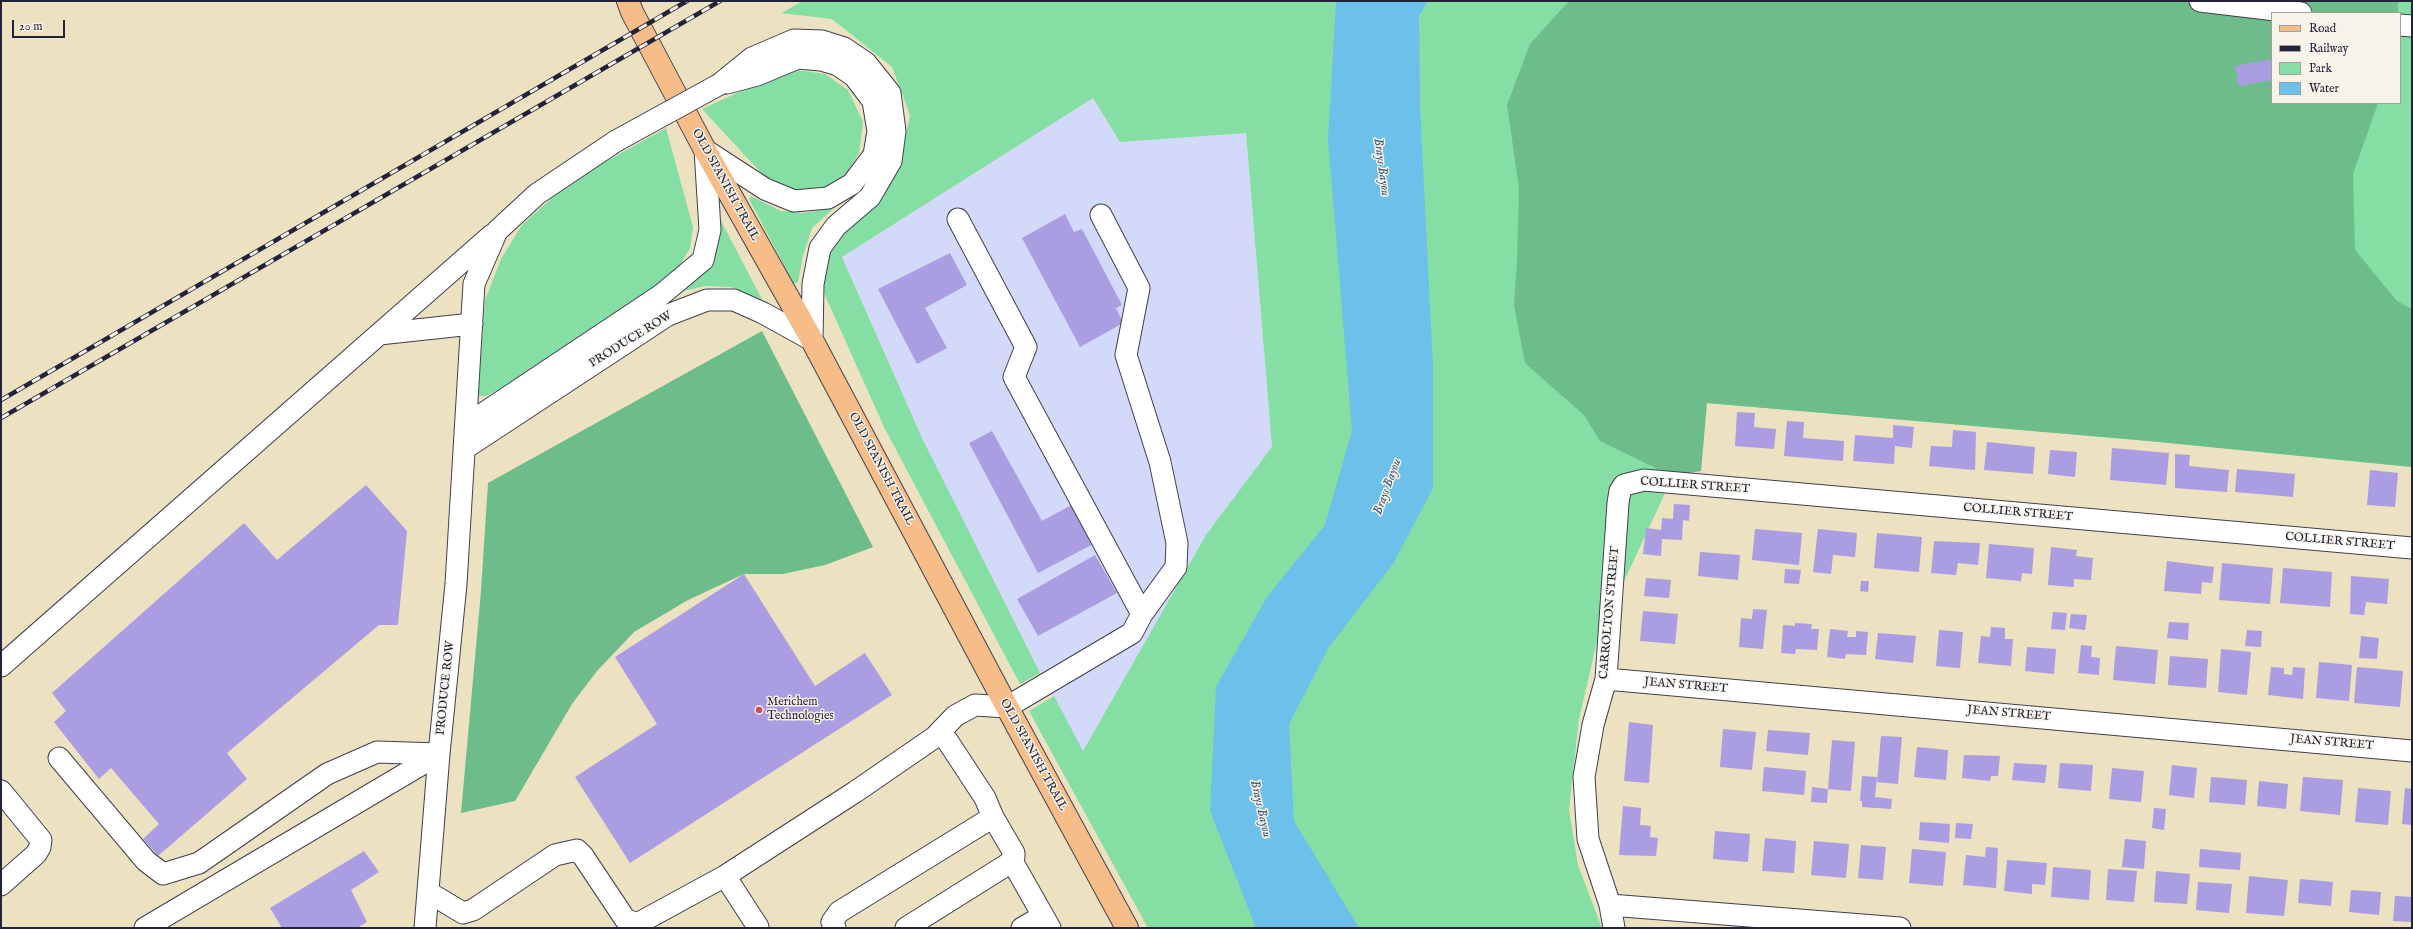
<!DOCTYPE html>
<html>
<head>
<meta charset="utf-8">
<style>
	body { margin:0 }
	#map { position:relative; width:2413px; height:929px; overflow:hidden; background:#ece1c1; font-family:"IM FELL English",serif }
	canvas { display:block }
	.frame { position:absolute; inset:0; border:2px solid #22223b; pointer-events:none }
	.legend { position:absolute; left:2271px; top:12px; width:130px; height:92px; box-sizing:border-box; background:#f7f3e8; border:1px solid #a29fa3; margin:0; padding:5px 7px; list-style:none; font-size:12px; color:#22223b }
	.legend li { display:flex; align-items:center; gap:8px; height:20px }
	.legend b { width:20px; border:1px solid #a29fa3 }
	.scale { position:absolute; left:12px; top:20px; width:53px; height:18px; box-sizing:border-box; border:2px solid #22223b; border-top:0; padding-left:5px; font-size:12px; line-height:14px; white-space:nowrap; color:#22223b; -webkit-text-stroke:3px #f7f3e8; paint-order:stroke }
</style>
</head>
<body>
<div id="map">
<canvas width="2413" height="929"></canvas>
<div class="frame"></div>
<ul class="legend">
<li><b style="height:5px;background:#f7bd88"></b>Road</li>
<li><b style="height:5px;background:#22223b"></b>Railway</li>
<li><b style="height:11px;background:#85dea3"></b>Park</li>
<li><b style="height:11px;background:#6dc0e9"></b>Water</li>
</ul>
<div class="scale">20 m</div>
</div>
<script>
const c = document.querySelector('canvas').getContext('2d');
c.lineJoin = 'round';
function paint(path, color) {
  c.fillStyle = color;
  c.fill(path, 'evenodd');
}
function toPath(rows) {
  const path = new Path2D();
  for (const r of rows) {
    path.moveTo(r[0], r[1]);
    for (let i = 2; i < r.length; i += 2) path.lineTo(r[i], r[i + 1]);
  }
  return path;
}
function strokePath(path, color, width, dash) {
  c.strokeStyle = color;
  c.lineWidth = width;
  c.lineCap = dash ? 'butt' : 'round';
  c.setLineDash(dash || []);
  c.stroke(path);
}
function drawText(font, color, halo, rows, align = 'center') {
  c.font = font + ' "IM FELL English",serif';
  c.lineWidth = 3;
  c.setLineDash([]);
  c.textBaseline = 'middle';
  c.strokeStyle = halo;
  c.fillStyle = color;
  for (const [text, x, y, turn = 0] of rows) {
    c.save();
    c.translate(x, y);
    c.rotate((+turn || 0) * Math.PI / 180);
    c.textAlign = isNaN(turn) ? turn : align;
    if (halo) c.strokeText(text, 0, 0);
    c.fillText(text, 0, 0);
    c.restore();
  }
}
const built = toPath([
	[1093,98,1120,142,1246,133,1272,447,1206,535,1083,751,1040,673,922,438,842,257]
]);
const green = toPath([
	[803,1,2412,1,2412,467,2149,441,1707,403,1598,637,1579,719,1569,810,1578,865,1602,928,1148,928,1029,711,1054,696,1083,751,1206,535,1272,447,1246,133,1120,142,1093,98,842,257,922,438,1040,673,1020,684,884,427,824,293,820,263,842,224,880,203,901,159,910,115,892,67,832,19,781,13],
	[2272,13,2400,13,2400,103,2272,103],
	[797,70,825,74,848,90,863,122,859,153,844,178,818,191,792,192,764,176,702,109,765,80],
	[666,128,693,227,690,248,680,265,666,279,498,390,486,396,478,396,485,300,501,259,522,225,552,198,598,166],
	[751,196,781,211,804,213,834,208,812,228,803,256,798,282,794,284,749,199],
	[716,221,721,221,763,301,731,287,705,286,684,291,706,270]
]);
const forest = toPath([
	[1569,1,2398,1,2398,13,2272,13,2272,103,2378,103,2353,174,2355,250,2397,301,2412,309,2412,467,2149,441,1707,403,1701,471,1672,476,1600,441,1584,415,1525,363,1514,305,1517,262,1519,188,1507,105,1530,44],
	[762,331,873,547,825,565,783,574,744,574,688,600,634,632,597,671,572,704,515,801,461,813,481,591,488,483]
]);
const water = toPath([
	[1336,1,1428,1,1419,16,1420,106,1433,367,1433,488,1393,564,1329,647,1289,724,1294,821,1359,928,1256,928,1210,811,1216,687,1267,597,1325,525,1352,431,1328,140]
]);
const building = toPath([
	[2272,59,2272,80,2239,86,2235,66],
	[1065,214,1074,232,1082,229,1122,305,1116,308,1123,323,1080,347,1022,238],
	[950,253,967,285,925,308,947,348,917,364,878,289],
	[1737,412,1755,413,1754,427,1776,429,1774,449,1735,446],
	[1787,421,1804,422,1803,438,1844,441,1843,461,1784,456],
	[1893,425,1914,427,1912,448,1895,446,1894,464,1853,461,1855,435,1893,438],
	[1953,430,1976,432,1975,470,1929,466,1931,446,1952,447],
	[992,431,1042,521,1077,502,1097,542,1038,573,969,443],
	[1987,442,2035,447,2033,474,1984,470],
	[2112,448,2169,453,2166,485,2110,480],
	[2050,450,2077,452,2075,477,2048,474],
	[2175,454,2190,455,2189,466,2229,470,2227,492,2175,488],
	[2237,469,2295,474,2293,497,2235,492],
	[2370,470,2398,473,2395,507,2367,505],
	[366,485,407,531,398,625,379,625,227,753,247,779,158,856,143,839,159,824,111,768,99,779,54,722,66,711,52,693,244,523,277,560],
	[1674,504,1690,505,1689,521,1683,520,1682,540,1662,539,1661,556,1643,554,1646,528,1661,530,1662,518,1673,519],
	[1755,529,1802,533,1799,565,1752,560],
	[1818,529,1857,533,1855,557,1833,555,1831,574,1813,572],
	[1877,533,1922,537,1919,572,1874,568],
	[1934,541,1980,543,1978,565,1958,563,1956,575,1931,573],
	[1989,544,2034,548,2032,574,2022,573,2021,581,1986,578],
	[2051,547,2077,550,2076,556,2093,558,2091,580,2074,579,2074,587,2048,585],
	[1700,552,1740,555,1738,580,1698,576],
	[1095,555,1117,593,1038,636,1017,599],
	[2167,561,2214,567,2212,583,2202,582,2201,594,2164,591],
	[2222,563,2273,568,2270,604,2219,600],
	[2283,568,2332,572,2330,607,2280,603],
	[1785,569,1801,570,1799,584,1784,583],
	[744,574,815,686,865,653,892,695,630,863,575,777,657,724,615,657],
	[2351,576,2389,579,2387,604,2366,602,2364,615,2350,614],
	[1646,578,1671,580,1669,598,1644,596],
	[1861,581,1869,581,1868,592,1860,591],
	[1753,609,1767,610,1763,649,1739,647,1741,618,1752,619],
	[1643,611,1678,614,1675,644,1640,641],
	[2053,612,2067,613,2065,630,2051,629],
	[2071,614,2087,615,2085,630,2069,628],
	[2169,622,2189,623,2188,640,2167,638],
	[1795,623,1812,624,1811,629,1819,629,1817,650,1796,649,1795,654,1781,653,1783,625,1795,626],
	[1991,627,2005,628,2005,639,2013,639,2011,666,1978,663,1981,636,1990,637],
	[1830,629,1848,631,1847,637,1856,637,1856,631,1868,632,1866,655,1846,654,1845,659,1827,657],
	[1939,630,1963,632,1960,668,1936,666],
	[2247,630,2262,631,2261,647,2245,646],
	[1878,633,1916,636,1913,663,1875,659],
	[2361,636,2379,638,2377,659,2359,658],
	[2081,645,2092,646,2091,657,2100,658,2099,675,2078,673],
	[2116,646,2158,650,2155,684,2113,680],
	[2027,647,2056,649,2054,674,2025,671],
	[2221,649,2251,652,2247,695,2218,692],
	[2170,656,2208,659,2206,688,2168,685],
	[2319,662,2352,665,2349,701,2316,698],
	[2271,667,2284,668,2284,674,2292,675,2293,667,2305,668,2303,699,2268,695],
	[2357,667,2403,671,2400,707,2354,703],
	[1629,722,1653,725,1649,783,1624,781],
	[1723,729,1756,732,1752,770,1720,767],
	[1768,730,1810,733,1808,755,1766,751],
	[1881,736,1902,737,1898,784,1877,782],
	[1832,740,1855,742,1851,791,1828,789,1827,803,1811,802,1812,787,1828,789],
	[1917,747,1948,750,1946,780,1914,777],
	[1964,755,2000,756,1998,776,1991,776,1990,781,1962,778],
	[2014,763,2047,765,2045,783,2012,780],
	[2060,763,2093,765,2091,791,2058,788],
	[2172,765,2197,768,2194,798,2169,795],
	[1764,767,1806,771,1804,795,1762,791],
	[2112,768,2144,771,2141,802,2109,799],
	[1862,776,1877,777,1875,797,1892,799,1891,809,1862,807,1862,801,1860,801],
	[2211,777,2247,780,2245,805,2209,802],
	[2303,777,2343,780,2340,815,2300,811],
	[2259,781,2288,784,2286,809,2257,806],
	[2358,788,2391,791,2388,825,2355,822],
	[2405,788,2412,789,2412,825,2402,824],
	[1623,806,1641,808,1640,825,1651,826,1650,837,1658,838,1656,856,1619,855],
	[2154,808,2166,809,2164,830,2152,828],
	[1920,822,1950,824,1949,843,1919,840],
	[1956,823,1973,824,1971,839,1955,838],
	[1715,831,1750,834,1748,862,1713,859],
	[1765,838,1796,841,1794,873,1762,871],
	[2125,839,2146,841,2144,869,2122,867],
	[1814,841,1849,844,1846,878,1811,875],
	[1861,845,1886,847,1883,880,1858,878],
	[1986,847,1998,848,1996,888,1963,885,1966,855,1985,857],
	[1912,849,1946,852,1943,886,1909,883],
	[2200,849,2241,853,2240,870,2199,867],
	[364,851,379,872,351,890,367,922,357,928,282,928,270,908],
	[2007,860,2047,863,2045,885,2032,884,2032,894,2004,891],
	[2053,867,2091,870,2089,900,2051,897],
	[2108,869,2137,871,2134,902,2106,900],
	[2156,871,2190,874,2187,904,2154,902],
	[2249,876,2288,880,2284,916,2246,913],
	[2300,879,2333,882,2331,906,2298,903],
	[2198,882,2232,884,2229,913,2196,910],
	[2351,890,2381,892,2379,915,2349,912],
	[2395,896,2412,897,2412,922,2393,921]
]);
const minor = toPath([
	[2200,1,2301,13],
	[2400,25,2412,26],
	[705,150,765,189,794,201,828,198,852,184,874,155,878,131,873,101,854,76,838,65,821,60,798,58,757,75,727,83],
	[958,219,1026,347,1014,377,1142,614],
	[379,334,472,324],
	[466,425,661,295,703,260,710,230,705,150],
	[464,449,668,315,707,300,734,300,763,313,812,340,813,284,820,248,836,226,870,197,891,161,895,131,890,93,866,63,844,48,822,41,794,40,752,58,720,84],
	[1,666,492,235],
	[1606,679,2412,751],
	[59,758,146,861,163,874,199,863,327,774,377,752,439,754],
	[1,791,41,840,40,847,36,854,1,885],
	[1012,861,1050,928],
	[725,876,758,927],
	[428,892,463,913,473,910,555,855,577,850,583,856,625,919,637,924,725,876,855,792,935,737,955,716,975,705,1007,707,1132,633,1142,614,1176,567,1177,543,1160,462,1126,355,1139,288,1101,215],
	[1610,905,1900,928],
	[145,928,439,754],
	[425,928,439,754,456,584,474,284,497,231,537,194,616,141],
	[835,928,832,922,839,912,993,817],
	[906,928,1008,864,1014,857,1014,853,993,817,985,798,941,731],
	[1022,928,1043,916],
	[1614,928,1610,905,1588,839,1584,777,1593,725,1606,679,1618,503,1620,491,1624,485,1644,480,2412,548]
]);
const major = toPath([
	[628,1,632,12,705,150,812,340,1007,707,1127,928]
]);
const rail = toPath([
	[1,400,687,1],
	[1,418,720,1]
]);
const minorBridge = toPath([
	[616,141,720,84]
]);
const markers = [
	[759,710,4,"#d1495b"]
];
const streetNames = [
	["OLD SPANISH TRAIL",725,185,61],
	["PRODUCE ROW",631,340,-32],
	["OLD SPANISH TRAIL",881,469,62],
	["COLLIER STREET",1695,486,4],
	["COLLIER STREET",2018,513,5],
	["COLLIER STREET",2340,542,5],
	["CARROLTON STREET",1610,613,-85],
	["JEAN STREET",1686,686,5],
	["PRODUCE ROW",446,688,-84],
	["JEAN STREET",2009,714,5],
	["JEAN STREET",2332,743,5],
	["OLD SPANISH TRAIL",1033,755,61]
];
const poiNames = [
	["Merichem",767,703],
	["Technologies",767,717]
];
const waterNames = [
	["Brays Bayou",1381,167,82],
	["Brays Bayou",1388,487,-70],
	["Brays Bayou",1260,809,77]
];
paint(built, '#d3d9f9');
paint(green, '#85dea3');
paint(forest, '#6cbd89');
paint(water, '#6dc0e9');
paint(building, '#aa9de1');
strokePath(minor, '#403f4f', 23);
strokePath(major, '#403f4f', 24);
strokePath(minor, '#fff', 21);
strokePath(major, '#f7bd88', 22);
strokePath(rail, '#22223b', 4.5);
strokePath(rail, '#f7f3e8', 3, [9]);
strokePath(minorBridge, '#403f4f', 23, []);
strokePath(minorBridge, '#fff', 21);
for (const [x, y, r, color] of markers) {
  const dot = new Path2D();
  dot.arc(x, y, r, 0, 2 * Math.PI);
  c.fillStyle = color;
  c.fill(dot);
  strokePath(dot, '#f7f3e8', 1.5);
}
drawText('12px', '#22223b', '#f7f3e8', streetNames);
drawText('12px', '#22223b', '#f7f3e8', poiNames, 'left');
drawText('italic 13px', '#3c5978', '#f7f3e8', waterNames);
</script>
</body>
</html>
